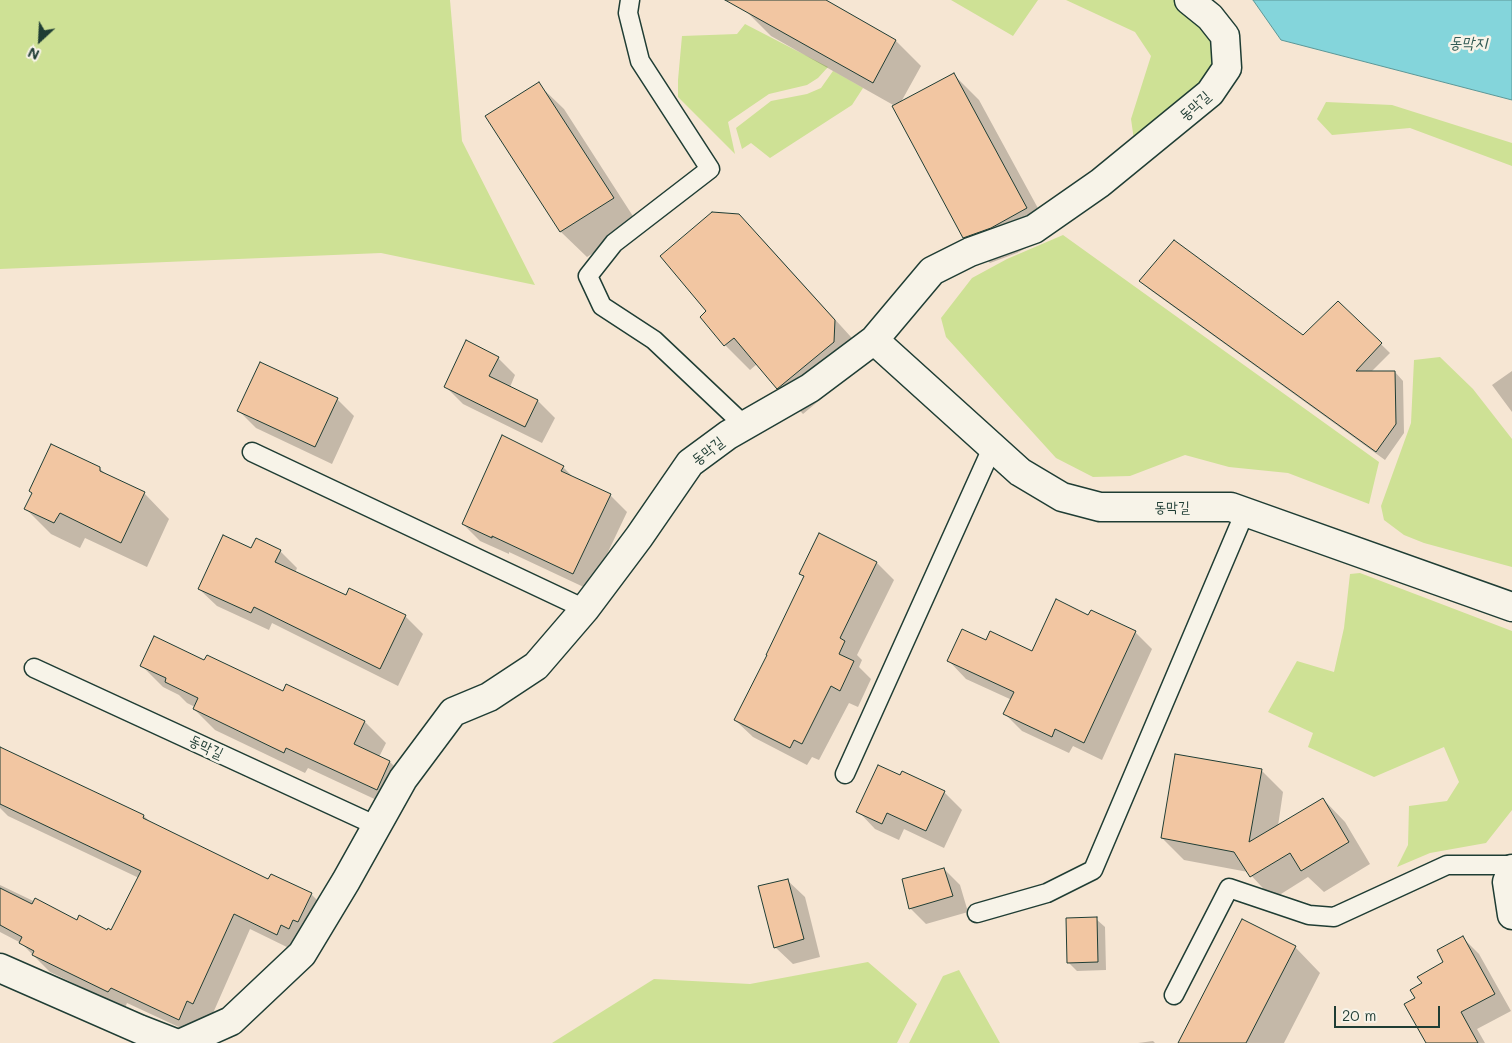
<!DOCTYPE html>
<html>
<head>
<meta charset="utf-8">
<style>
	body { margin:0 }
	#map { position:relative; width:1512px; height:1043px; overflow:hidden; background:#f6e6d3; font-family:Mali,sans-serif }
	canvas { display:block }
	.north { position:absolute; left:15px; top:15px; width:50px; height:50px; -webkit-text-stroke:4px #f7f3e8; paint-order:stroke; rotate:205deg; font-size:14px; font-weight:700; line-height:20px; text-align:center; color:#1f3d34 }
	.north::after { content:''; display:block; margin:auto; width:18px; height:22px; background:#1f3d34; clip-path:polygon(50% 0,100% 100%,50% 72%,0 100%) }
	.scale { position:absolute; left:1334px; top:1006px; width:106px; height:22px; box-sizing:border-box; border:2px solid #1f3d34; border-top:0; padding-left:6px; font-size:15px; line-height:18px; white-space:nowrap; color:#1f3d34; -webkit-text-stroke:4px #f7f3e8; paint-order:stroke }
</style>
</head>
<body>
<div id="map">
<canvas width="1512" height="1043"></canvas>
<div class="north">N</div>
<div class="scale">20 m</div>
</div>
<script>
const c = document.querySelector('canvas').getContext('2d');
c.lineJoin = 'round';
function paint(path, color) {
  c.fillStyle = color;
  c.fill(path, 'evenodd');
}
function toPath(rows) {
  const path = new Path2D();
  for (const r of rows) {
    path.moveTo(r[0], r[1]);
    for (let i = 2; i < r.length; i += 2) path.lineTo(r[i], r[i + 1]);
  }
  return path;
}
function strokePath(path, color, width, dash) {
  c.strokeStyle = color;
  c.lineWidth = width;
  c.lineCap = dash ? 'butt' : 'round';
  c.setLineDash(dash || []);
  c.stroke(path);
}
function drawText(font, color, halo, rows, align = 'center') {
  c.font = font + ' Mali,"Poor Story",sans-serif';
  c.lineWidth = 5;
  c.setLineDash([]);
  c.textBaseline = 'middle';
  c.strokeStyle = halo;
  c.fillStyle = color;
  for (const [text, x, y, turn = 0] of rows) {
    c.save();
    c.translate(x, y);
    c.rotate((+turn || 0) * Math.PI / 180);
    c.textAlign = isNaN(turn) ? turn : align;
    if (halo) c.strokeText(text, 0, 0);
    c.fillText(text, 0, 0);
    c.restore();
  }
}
const green = toPath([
	[0,0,450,0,462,141,535,285,381,253,0,269],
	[951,0,1038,0,1013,36],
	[1066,0,1175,0,1195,16,1215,40,1219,58,1206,87,1135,147,1131,119,1151,56,1135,32],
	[745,24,828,67,818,78,807,85,769,94,728,122,735,154,678,97,678,80,682,36,737,34],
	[833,71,863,88,852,105,770,158,751,143,742,149,736,128,771,101,807,94,821,88],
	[1326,102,1392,105,1512,143,1512,166,1410,128,1332,135,1317,119],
	[1063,235,1379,462,1369,504,1288,473,1229,467,1185,455,1130,476,1093,477,1056,458,946,337,941,318,972,278,1007,259],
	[1440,357,1473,389,1512,439,1512,567,1424,543,1404,535,1384,520,1381,506,1411,423,1414,360],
	[1360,573,1512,631,1512,810,1486,843,1430,853,1397,867,1408,845,1409,806,1447,801,1459,782,1444,747,1374,777,1308,747,1313,733,1268,712,1297,661,1334,672,1344,628,1350,574],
	[868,962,917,1004,897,1043,552,1043,654,979,750,984],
	[959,970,1000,1043,909,1043,943,976]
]);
const water = toPath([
	[1253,0,1512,0,1512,100,1281,40,1253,0]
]);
const shadow = toPath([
	[752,0,823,0,896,41,921,66,901,102,953,74,979,100,1052,234,1017,253,990,263,964,237,895,106,771,36,746,11],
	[538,84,564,109,638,224,587,257,561,232,487,117],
	[738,216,764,241,860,347,859,367,803,414,778,388,757,364,750,370,725,345,708,311],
	[1141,281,1303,336,1338,302,1390,353,1371,372,1395,372,1403,381,1404,433,1385,460,1149,289],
	[498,358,515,375,510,387,538,401,555,418,542,443,463,404,445,386],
	[1512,371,1512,412,1492,385],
	[337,399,354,416,332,464,256,428,239,411],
	[563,467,575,479,610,495,627,512,590,590,509,552,509,554,480,541,463,524],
	[99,468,108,476,144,493,169,519,147,567,85,538,80,548,51,534,26,509],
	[252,549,280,551,297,568,295,573,347,597,350,590,405,616,423,634,398,686,272,623,269,630,217,606,199,589],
	[877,563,894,580,857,655,862,660,859,667,871,679,858,707,849,703,819,760,812,757,807,765,753,737,735,720,769,656,805,577,800,573],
	[1089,616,1135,632,1152,649,1102,760,1073,746,1069,753,1022,731,1005,714,1012,700,966,679,949,661,987,642,1033,652],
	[205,661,283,693,365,722,386,743,379,757,390,762,411,783,398,810,308,768,305,773,215,730,194,709,195,707,187,703,179,695,163,687,142,666],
	[0,748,144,816,152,824,269,880,311,894,327,910,293,950,250,929,210,1020,204,1017,196,1035,127,1003,125,1008,50,972,21,943,0,932,0,885,77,922,112,932,139,878,8,816,0,808],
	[1261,770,1283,792,1278,826,1323,799,1345,822,1370,864,1324,892,1308,877,1273,899,1248,872,1184,860,1162,838],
	[903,773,944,792,962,810,944,848,904,829,899,840,875,829,858,811,901,777],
	[944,869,960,885,968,912,926,924,910,908],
	[787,880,805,897,820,957,793,964,775,947],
	[1096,919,1105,927,1106,970,1077,971,1068,962],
	[1463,938,1479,954,1511,1011,1477,1029,1485,1043,1427,1043,1416,999,1423,984,1445,963],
	[1295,947,1320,973,1284,1043,1180,1043],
	[1153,1041,1155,1043,1138,1043]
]);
const building = toPath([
	[725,0,826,0,896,40,873,83,725,0],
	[954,73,1027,208,991,228,963,238,892,106,954,73],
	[539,82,614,198,560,232,485,116,539,82],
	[712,212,739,214,835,320,834,342,777,389,734,338,724,346,700,317,706,311,660,256,712,212],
	[1174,240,1303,335,1338,301,1382,343,1356,371,1395,371,1396,424,1376,452,1139,281,1174,240],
	[466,340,499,357,489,376,538,400,525,427,444,387,466,340],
	[260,362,338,398,315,447,237,411,260,362],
	[502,435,564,466,561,471,611,494,573,574,492,536,492,538,462,524,502,435],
	[51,444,100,467,100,471,145,492,121,543,60,513,54,523,24,509,32,493,29,491,51,444],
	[819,533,877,562,840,638,845,641,839,654,854,661,840,691,831,686,802,744,794,740,790,748,734,720,767,655,766,655,804,576,799,574,819,533],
	[223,535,251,548,256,538,281,550,275,562,346,595,349,588,406,615,380,669,254,607,251,613,198,589,223,535],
	[1056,599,1088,615,1091,610,1136,631,1084,743,1055,729,1052,737,1003,714,1014,692,947,661,962,629,986,640,990,631,1032,651,1056,599],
	[154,636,204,660,207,655,283,691,286,684,365,721,354,744,390,761,377,790,286,748,284,753,193,709,198,698,165,682,166,678,140,666,154,636],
	[0,747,144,815,143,818,268,879,271,874,312,893,298,922,293,920,289,929,281,925,277,935,234,914,193,1004,187,1001,179,1020,111,988,108,992,32,955,34,951,19,943,22,937,0,925,0,888,32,904,35,898,77,920,79,915,107,930,108,928,111,930,141,871,0,804,0,747],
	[1175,754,1262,769,1249,842,1323,798,1349,842,1301,871,1290,853,1250,877,1234,852,1161,838,1175,754],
	[878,765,900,775,902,771,945,791,926,831,887,813,882,824,856,812,878,765],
	[944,868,953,896,909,909,902,879,944,868],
	[788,879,804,939,774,948,758,886,788,879],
	[1097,917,1098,962,1067,963,1066,918,1097,917],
	[1242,919,1296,946,1246,1043,1178,1043,1242,919],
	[1463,936,1495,994,1461,1012,1478,1043,1426,1043,1404,1004,1415,998,1410,990,1422,983,1417,977,1443,962,1437,950,1463,936]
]);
const lane = toPath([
	[630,0,628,13,640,61,710,169,614,243,588,276,602,306,654,340,745,426],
	[252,452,585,609],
	[34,668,377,826],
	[845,774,992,448],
	[977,913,1047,893,1093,870,1245,512],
	[1174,995,1229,888,1309,915,1334,917,1447,865,1512,865]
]);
const street = toPath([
	[874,340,1020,472,1062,497,1100,507,1231,507,1512,607],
	[1512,869,1507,882,1512,915],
	[0,968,139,1029,175,1043],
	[182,1043,231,1021,302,954,346,881,403,779,453,712,489,697,536,666,585,609,639,537,690,463,728,435,810,388,874,340,932,271,970,252,1034,229,1100,183,1210,93,1227,68,1225,36,1210,17,1189,0]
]);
const streetNames = [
	["동막길",1195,106,-42],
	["동막길",708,451,-38],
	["동막길",1172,507],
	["동막길",206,747,25]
];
const waterNames = [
	["동막지",1468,43]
];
paint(green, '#cee195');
paint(water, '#84d5db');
strokePath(water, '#5c9898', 1);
paint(shadow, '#0003');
paint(building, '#f2c6a2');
strokePath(building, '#1f3d34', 1);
strokePath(lane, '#1f3d34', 21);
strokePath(street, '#1f3d34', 31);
strokePath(lane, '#f7f3e8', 18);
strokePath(street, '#f7f3e8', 28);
drawText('15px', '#1f3d34', '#f7f3e8', streetNames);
drawText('italic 16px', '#335b55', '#f7f3e8', waterNames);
</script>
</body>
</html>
